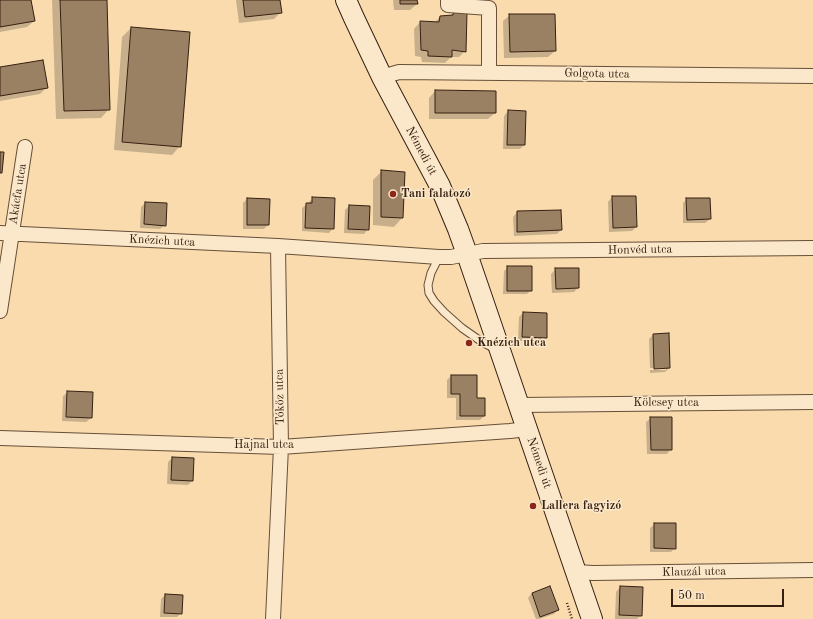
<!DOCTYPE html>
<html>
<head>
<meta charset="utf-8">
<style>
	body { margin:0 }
	#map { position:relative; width:813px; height:619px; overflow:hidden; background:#f9dbae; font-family:"Old Standard TT",serif }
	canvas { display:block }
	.scale { position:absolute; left:671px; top:589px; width:113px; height:18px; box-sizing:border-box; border:2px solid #362011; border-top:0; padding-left:5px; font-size:12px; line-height:14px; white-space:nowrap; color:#362011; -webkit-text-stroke:3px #fbe8ca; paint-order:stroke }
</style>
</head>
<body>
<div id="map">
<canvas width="813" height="619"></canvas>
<div class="scale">50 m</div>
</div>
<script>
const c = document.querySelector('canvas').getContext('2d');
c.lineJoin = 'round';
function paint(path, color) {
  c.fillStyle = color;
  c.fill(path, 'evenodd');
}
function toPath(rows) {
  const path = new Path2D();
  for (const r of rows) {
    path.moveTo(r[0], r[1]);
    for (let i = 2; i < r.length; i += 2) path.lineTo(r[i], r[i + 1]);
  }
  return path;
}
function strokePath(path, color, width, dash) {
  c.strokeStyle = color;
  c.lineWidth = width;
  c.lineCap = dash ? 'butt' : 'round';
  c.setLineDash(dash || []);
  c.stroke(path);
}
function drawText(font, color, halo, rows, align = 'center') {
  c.font = font + ' "Old Standard TT",serif';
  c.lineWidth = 3;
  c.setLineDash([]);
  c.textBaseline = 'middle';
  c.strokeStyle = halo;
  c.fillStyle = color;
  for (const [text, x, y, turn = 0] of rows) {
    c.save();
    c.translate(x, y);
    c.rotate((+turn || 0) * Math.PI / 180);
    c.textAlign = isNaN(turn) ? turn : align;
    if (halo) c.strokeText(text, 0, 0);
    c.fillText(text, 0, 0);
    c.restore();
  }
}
const shadow = toPath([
	[0,0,30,0,34,21,27,27,0,32],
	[52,0,106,0,109,109,101,118,56,119],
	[236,0,279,0,281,12,274,19,239,23],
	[393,0,416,0,417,4,410,10,394,10],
	[454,12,465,51,459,57,451,57,445,63,422,62,421,57,415,56,414,29,420,22,434,23,440,17,450,16],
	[510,15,555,51,548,57,504,58,503,21],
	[131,28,180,146,172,155,114,150,122,37],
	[0,68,46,88,40,94,0,101],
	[435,91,495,92,495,113,488,119,429,119,429,98],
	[508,111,525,112,524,145,520,149,503,149,504,116],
	[382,171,404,172,402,218,394,227,373,225,373,180],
	[612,197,635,197,636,227,632,231,609,232,608,202],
	[313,198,333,228,329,233,302,231,302,208,307,204,309,204,309,202],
	[247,199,268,225,264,229,243,229,243,203],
	[687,199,710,219,705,223,683,223,683,203],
	[145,203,165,225,160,229,140,228,141,207],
	[349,206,368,229,364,234,344,233,345,210],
	[517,212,561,230,557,234,514,236,513,217],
	[508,267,531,290,527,294,503,294,504,271],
	[556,269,578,288,574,292,552,293,551,274],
	[523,313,546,314,546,337,542,341,518,341,519,317],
	[668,334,669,368,665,372,650,373,650,370,666,370,666,368,650,368,649,339,653,335],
	[451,376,476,399,484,416,480,420,456,420,456,398,447,398,447,380],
	[68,392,91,418,86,422,62,421,63,396],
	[651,418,671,449,667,454,647,454,646,422],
	[172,458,193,459,192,481,188,485,167,484,168,462],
	[655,524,675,548,671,552,650,552,650,528],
	[550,587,558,609,554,614,539,619,536,619,528,598,532,593],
	[620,587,641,615,637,619,615,619,616,592],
	[165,595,181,613,177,617,160,617,161,599]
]);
const building = toPath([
	[0,0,31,0,35,21,0,27,0,0],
	[60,0,107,0,110,110,64,111,60,0],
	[243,0,280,0,282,13,245,17,243,0],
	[400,0,417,0,418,4,400,4,400,0],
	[454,11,467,12,466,52,452,50,452,57,428,56,428,51,421,50,420,21,439,22,440,16,453,15,454,11],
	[509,14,555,14,556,51,510,52,509,14],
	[131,27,190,32,181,147,122,142,131,27],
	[43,60,48,88,0,96,0,67,43,60],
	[435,90,496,91,496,113,435,113,435,90],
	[508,110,526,111,525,145,507,145,508,110],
	[0,152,4,152,2,173,0,173,0,152],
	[381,170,405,172,403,218,381,217,381,170],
	[612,196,636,196,637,227,613,228,612,196],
	[312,197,335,198,334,229,305,228,306,203,312,203,312,197],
	[247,198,270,199,269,225,247,225,247,198],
	[686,198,710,198,711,219,687,220,686,198],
	[145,202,167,203,166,226,144,224,145,202],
	[349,205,370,206,369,230,348,229,349,205],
	[561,210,562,230,517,232,517,211,561,210],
	[507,266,532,266,532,291,507,291,507,266],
	[555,268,579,268,579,288,556,289,555,268],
	[523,312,547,313,547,338,522,337,523,312],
	[669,333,670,368,654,369,653,334,669,333],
	[451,375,477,375,477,398,485,398,485,416,460,416,460,394,451,394,451,375],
	[67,391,93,392,92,418,66,417,67,391],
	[650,417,672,417,672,450,651,450,650,417],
	[172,457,194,458,193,481,171,480,172,457],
	[654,523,676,523,676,549,654,548,654,523],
	[550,586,559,610,540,617,532,593,550,586],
	[620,586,643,587,642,616,619,615,620,586],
	[165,594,183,595,182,614,164,613,165,594]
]);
const path = toPath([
	[567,603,572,619]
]);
const service = toPath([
	[439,257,431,273,428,285,429,293,434,301,444,312,462,328,482,342,495,349]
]);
const minor = toPath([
	[448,0,448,5,489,8,489,72],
	[382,77,399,72,813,76],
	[0,233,278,246,439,257,451,257,483,251,813,248],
	[0,311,25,147],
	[519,405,813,402],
	[0,438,281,447,510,431,527,429],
	[576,572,593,573,813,570],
	[273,619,281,447,278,246]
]);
const secondary = toPath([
	[346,0,354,18,382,77,440,186,458,229,467,254,592,619]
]);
const markers = [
	[393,194,4,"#8f2418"],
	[469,343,4,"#8f2418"],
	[533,506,4,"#8f2418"]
];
const streetNames = [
	["Golgota utca",597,74,1],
	["Némedi út",421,151,62],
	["Akácfa utca",18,194,-81],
	["Knézich utca",162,241,3],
	["Honvéd utca",640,250,-1],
	["Tóköz utca",280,397,-91],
	["Kölcsey utca",666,403],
	["Hajnal utca",264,445],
	["Némedi út",539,463,71],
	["Klauzál utca",694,572,-1]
];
const poiNames = [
	["Tani falatozó",401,194],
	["Knézich utca",477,343],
	["Lallera fagyizó",541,506]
];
paint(shadow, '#0003');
paint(building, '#9b8163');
strokePath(building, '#362011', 1);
strokePath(service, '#674f38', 9);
strokePath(minor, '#674f38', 16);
strokePath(secondary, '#362011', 22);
strokePath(path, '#362011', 2.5, [1, 2]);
strokePath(service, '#fbe8ca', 7);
strokePath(minor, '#fbe8ca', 14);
strokePath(secondary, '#fbe8ca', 20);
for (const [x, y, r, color] of markers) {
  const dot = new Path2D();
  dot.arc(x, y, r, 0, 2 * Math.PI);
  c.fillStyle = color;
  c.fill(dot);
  strokePath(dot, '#fbe8ca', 1.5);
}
drawText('12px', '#362011', '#fbe8ca', streetNames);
drawText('bold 12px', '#362011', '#fbe8ca', poiNames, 'left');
</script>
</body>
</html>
